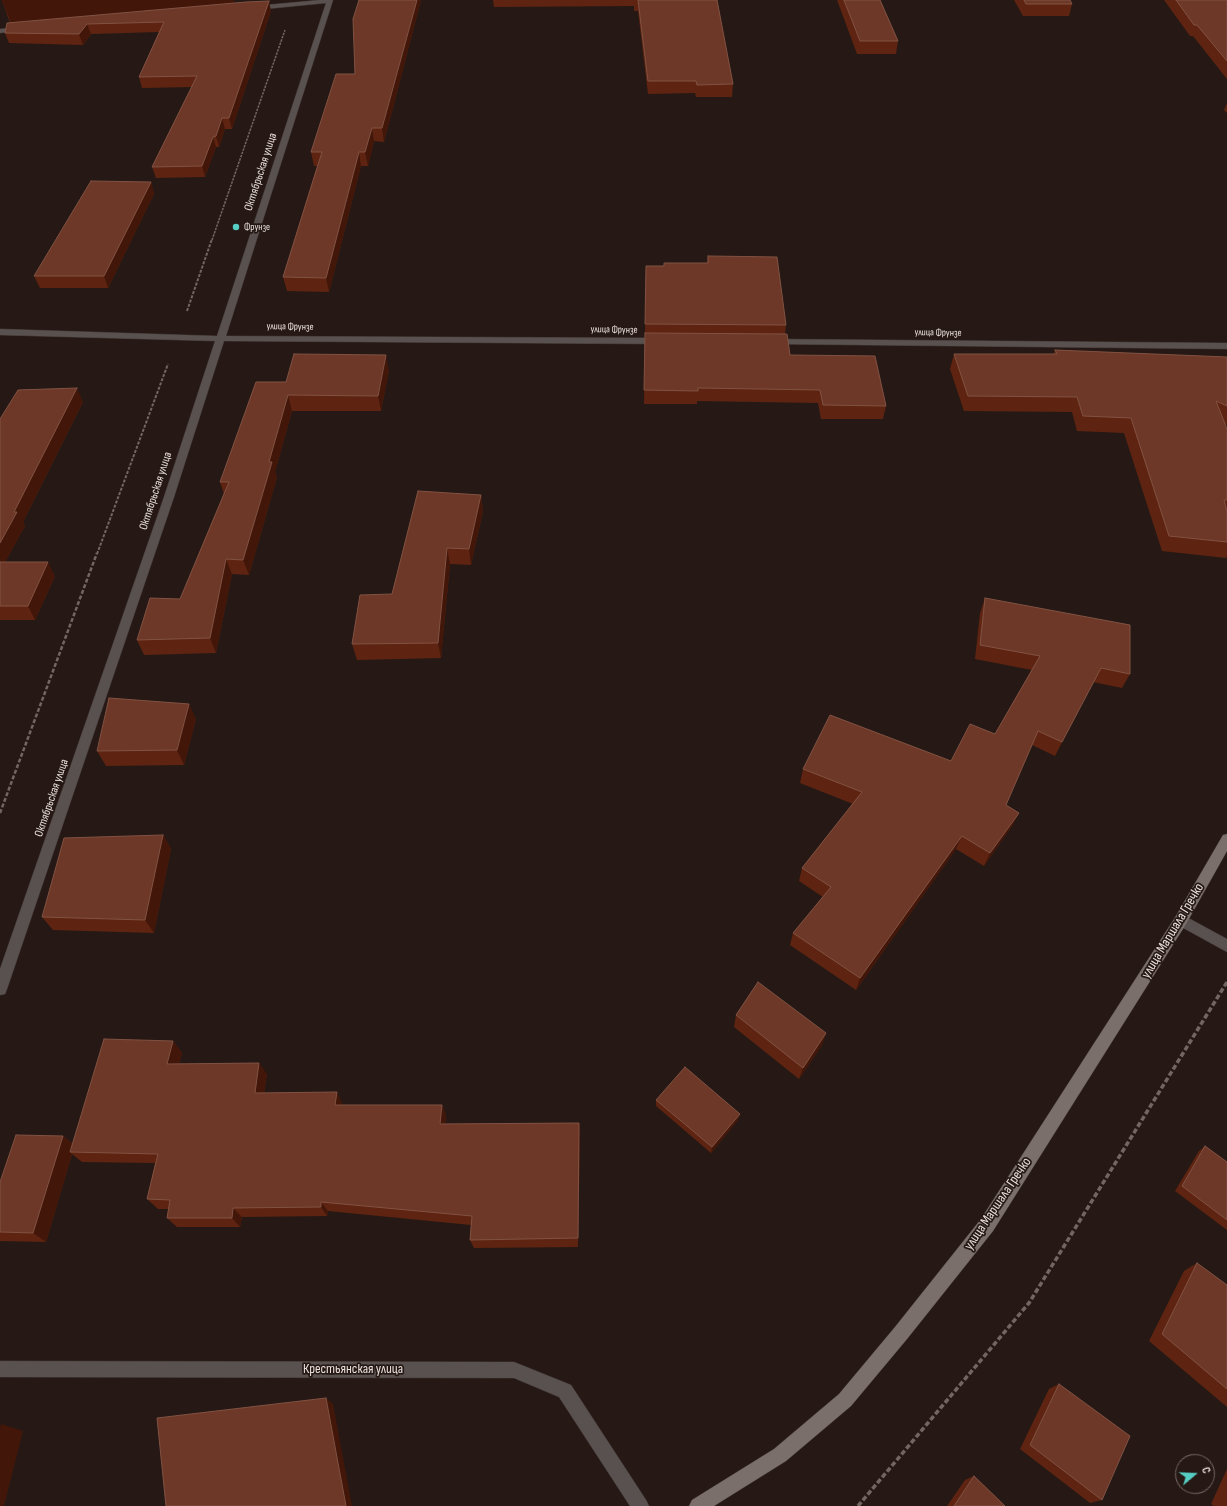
<!DOCTYPE html>
<html>
<head>
<meta charset="utf-8">
<style>
	body { margin:0 }
	#map { position:relative; width:1227px; height:1506px; overflow:hidden; background:#261915; font-family:"Sofia Sans Condensed",sans-serif }
	canvas { display:block }
	.north { position:absolute; left:1175px; top:1454px; width:40px; height:40px; box-sizing:border-box; background:#261915; border:1px solid #746865; border-radius:50%; rotate:71deg; font-size:11px; font-weight:700; line-height:16px; text-align:center; color:#e9dfdc }
	.north::after { content:''; display:block; margin:auto; width:14px; height:18px; background:#56cec4; clip-path:polygon(50% 0,100% 100%,50% 72%,0 100%) }
</style>
</head>
<body>
<div id="map">
<canvas width="1227" height="1506"></canvas>
<div class="north">С</div>
</div>
<script>
const c = document.querySelector('canvas').getContext('2d');
c.lineJoin = 'round';
function toPath(rows) {
  const path = new Path2D();
  for (const r of rows) {
    path.moveTo(r[0], r[1]);
    for (let i = 2; i < r.length; i += 2) path.lineTo(r[i], r[i + 1]);
  }
  return path;
}
function strokePath(path, color, width, dash) {
  c.strokeStyle = color;
  c.lineWidth = width;
  c.lineCap = dash ? 'butt' : 'round';
  c.setLineDash(dash || []);
  c.stroke(path);
}
function paint(path, color) {
  c.fillStyle = color;
  c.fill(path, 'evenodd');
}
function drawText(font, color, halo, rows, align = 'center') {
  c.font = font + ' "Sofia Sans Condensed",sans-serif';
  c.lineWidth = 3.5;
  c.setLineDash([]);
  c.textBaseline = 'middle';
  c.strokeStyle = halo;
  c.fillStyle = color;
  for (const [text, x, y, turn = 0] of rows) {
    c.save();
    c.translate(x, y);
    c.rotate((+turn || 0) * Math.PI / 180);
    c.textAlign = isNaN(turn) ? turn : align;
    if (halo) c.strokeText(text, 0, 0);
    c.fillText(text, 0, 0);
    c.restore();
  }
}
const pathFar3 = toPath([
	[212,240,285,30]
]);
const pathFar2 = toPath([
	[187,311,212,239],
	[97,554,168,364]
]);
const pathFar1 = toPath([
	[0,813,97,553]
]);
const path = toPath([
	[858,1506,1029,1303,1227,982]
]);
const street = toPath([
	[320,0,333,0,226,336,661,338,665,341,661,344,224,341,174,497,7,989,5,994,0,995,0,969,164,497,215,341,0,335,0,329,217,336,326,3,255,10,252,8,255,6,320,0],
	[21,27,23,28,23,30,0,33,0,29,21,27],
	[773,339,1227,343,1227,349,770,344,769,342,770,340,773,339],
	[1181,914,1227,939,1227,952,1176,924,1174,920,1176,916,1181,914],
	[0,1361,514,1362,571,1385,646,1500,649,1506,630,1506,559,1397,514,1378,0,1377,0,1361]
]);
const secondary = toPath([
	[1227,834,1227,851,1186,924,993,1231,907,1339,851,1406,786,1461,714,1506,689,1506,692,1500,774,1449,839,1394,895,1327,981,1219,1176,916,1223,835,1227,834]
]);
const wall = toPath([
	[2,0,234,0,234,3,271,11,232,129,225,129,219,147,216,147,205,177,156,178,152,167,192,87,142,88,139,77,159,32,91,34,83,45,9,43,5,33,10,23],
	[421,0,384,142,374,141,368,166,361,166,329,292,287,291,283,277,317,166,314,166,311,152,355,74],
	[493,0,717,0,733,84,732,97,696,97,695,93,648,94,638,11,634,11,634,6,494,7],
	[837,0,880,0,898,41,896,54,857,54],
	[1014,0,1070,0,1072,4,1069,16,1023,16],
	[1164,0,1227,0,1227,79,1193,36,1190,36],
	[1227,103,1227,113,1224,110],
	[151,182,154,194,108,288,40,288,34,276],
	[708,256,786,325,785,334,790,355,886,406,883,419,821,419,818,403,697,401,697,404,644,404,646,266,664,266,707,263],
	[1055,350,1227,357,1227,425,1225,424,1227,429,1227,556,1226,558,1162,551,1124,433,1077,431,1072,412,964,411,950,369,954,354,1054,354],
	[389,370,381,411,292,411,275,472,277,477,249,575,232,574,216,653,144,655,137,640,180,599,224,494,220,482,286,382],
	[83,402,23,522,25,526,5,562,55,576,35,620,0,620,0,419],
	[481,495,483,511,471,565,450,564,441,658,357,660,352,644,392,594],
	[985,598,1130,674,1122,688,1093,682,1055,756,1032,745,1006,805,1019,813,1012,826,984,866,956,849,856,990,790,945,793,933,823,897,799,881,802,868,853,804,800,783,803,769,951,761,995,734,1032,670,975,659,980,613],
	[196,719,184,765,106,766,97,751],
	[163,835,171,849,154,933,53,930,42,917],
	[736,1015,826,1033,822,1045,799,1079,734,1027],
	[173,1041,182,1053,179,1064,267,1074,264,1093,342,1103,342,1105,442,1105,446,1116,445,1124,579,1123,580,1134,578,1247,474,1248,470,1240,471,1225,328,1211,327,1216,242,1217,240,1227,177,1227,167,1218,169,1209,158,1209,147,1199,155,1163,82,1162,72,1154,46,1242,0,1241,0,1182,63,1136,73,1144],
	[656,1100,738,1120,711,1153,656,1106],
	[1205,1146,1227,1162,1227,1230,1175,1191,1199,1151],
	[1197,1263,1227,1285,1227,1407,1149,1341,1184,1271],
	[1059,1384,1102,1500,1090,1503,1020,1449,1049,1389],
	[1227,1469,1227,1506,1214,1506,1211,1504],
	[974,1476,1005,1506,947,1506,965,1480]
]);
const shadedWall = toPath([
	[2,0,234,0,234,6,12,26],
	[417,0,421,0,384,142,382,128],
	[269,1,271,11,232,129,229,118],
	[87,24,91,34,83,45,79,34],
	[222,118,225,129,219,147,216,136],
	[372,128,374,141,368,166,365,152],
	[213,137,216,147,205,177,202,166],
	[359,152,361,166,329,292,326,278],
	[151,182,154,194,108,288,104,276],
	[386,355,389,370,381,411,378,396],
	[77,388,83,402,23,522,25,526,0,571,0,543,14,512],
	[288,395,292,411,275,472,277,477,249,575,243,560,269,462],
	[481,495,483,511,471,565,469,549],
	[447,548,450,564,441,658,438,643],
	[226,559,232,574,216,653,210,638],
	[48,562,55,576,35,620,28,606],
	[189,704,196,719,184,765,177,750],
	[1019,813,1012,826,984,866,990,853],
	[163,835,171,849,154,933,145,920],
	[962,836,956,849,856,990,860,978],
	[826,1033,822,1045,799,1079,803,1068],
	[173,1041,182,1053,176,1075,167,1064],
	[259,1063,267,1074,262,1104,255,1093],
	[337,1092,342,1103,341,1116,335,1105],
	[442,1105,446,1116,444,1135,440,1124],
	[740,1114,738,1120,711,1153,712,1147],
	[579,1123,580,1134,578,1247,578,1238],
	[63,1136,75,1146,70,1152,72,1154,46,1242,33,1233],
	[321,1202,328,1211,327,1216,321,1207],
	[233,1208,242,1217,240,1227,232,1218],
	[326,1398,333,1404,352,1506,346,1506],
	[1,1424,23,1431,4,1506,0,1506,0,1429]
]);
const building = toPath([
	[359,0,417,0,382,128,372,128,365,152,359,152,326,278,283,277,322,152,311,152,336,74,355,74,353,19,359,0],
	[638,0,717,0,733,84,697,85,696,81,648,81,638,0],
	[844,0,880,0,898,41,860,41,844,0],
	[1024,0,1070,0,1072,4,1026,4,1024,0],
	[1176,0,1227,0,1227,61,1197,25,1194,25,1176,0],
	[269,1,229,118,222,118,216,136,213,137,202,166,152,167,197,76,139,77,164,22,87,24,79,34,5,33,7,23,246,2,269,1],
	[91,181,151,182,104,276,34,276,91,181],
	[708,256,777,257,786,325,645,324,646,266,664,266,664,263,708,263,708,256],
	[645,333,787,334,790,355,875,356,886,406,823,405,820,390,698,388,698,391,644,390,645,333],
	[1055,350,1227,357,1227,406,1216,401,1227,429,1227,500,1224,500,1227,512,1227,542,1169,536,1131,418,1083,416,1077,397,968,396,954,354,1057,354,1055,350],
	[294,354,386,355,378,396,288,395,269,462,272,462,243,560,226,559,210,638,137,640,150,598,180,599,229,482,220,482,256,382,286,382,294,354],
	[77,388,14,512,17,512,0,543,0,419,18,390,77,388],
	[418,491,481,495,469,549,447,548,438,643,352,644,360,595,392,594,418,491],
	[0,562,48,562,28,606,0,606,0,562],
	[985,598,1130,625,1130,674,1101,668,1062,742,1038,731,1006,805,1019,813,990,853,962,836,860,978,793,933,831,887,802,868,862,792,803,769,830,715,951,761,970,724,995,734,1040,656,980,645,985,598],
	[109,698,189,704,177,750,97,751,109,698],
	[163,835,145,920,42,917,64,838,163,835],
	[758,982,826,1033,803,1068,736,1015,758,982],
	[104,1039,173,1041,167,1064,259,1063,255,1093,337,1092,335,1105,442,1105,440,1124,579,1123,578,1238,470,1240,472,1216,321,1202,321,1207,233,1208,232,1218,167,1218,170,1200,147,1199,158,1154,70,1152,104,1039],
	[685,1067,740,1114,712,1147,656,1100,685,1067],
	[16,1135,63,1136,33,1233,0,1232,0,1182,16,1135],
	[1205,1146,1227,1162,1227,1220,1182,1186,1205,1146],
	[1197,1263,1227,1285,1227,1389,1162,1334,1197,1263],
	[1059,1384,1130,1436,1102,1500,1030,1445,1059,1384],
	[326,1398,346,1506,166,1506,157,1418,326,1398],
	[974,1476,1005,1506,954,1506,974,1476]
]);
const markers = [
	[236,227,4,"#56cec4"]
];
const farPoinames = [
	["Фрунзе",244,227]
];
const farStreetnames = [
	["улица Фрунзе",290,327,1],
	["улица Фрунзе",614,330,1],
	["улица Фрунзе",938,333,1]
];
const streetNames = [
	["Октябрьская улица",261,172,-72],
	["Октябрьская улица",156,491,-72],
	["Октябрьская улица",52,798,-71]
];
const nearStreetnames = [
	["улица Маршала Гречко",1173,931,-59],
	["улица Маршала Гречко",998,1204,-56],
	["Крестьянская улица",353,1369]
];
strokePath(street, '#413531', 1);
strokePath(secondary, '#413531', 1);
strokePath(pathFar3, '#726662', 1.5, [2.5, 1]);
strokePath(pathFar2, '#726662', 2, [3, 1.5]);
strokePath(pathFar1, '#726662', 2.5, [4, 2]);
strokePath(path, '#726662', 3.5, [5, 2.5]);
paint(street, '#58514f');
paint(secondary, '#7a6f6b');
paint(wall, '#5e2411');
paint(shadedWall, '#42170a');
paint(building, '#6d3827');
strokePath(building, '#815243', 1);
for (const [x, y, r, color] of markers) {
  const dot = new Path2D();
  dot.arc(x, y, r, 0, 2 * Math.PI);
  c.fillStyle = color;
  c.fill(dot);
  strokePath(dot, '#261915', 1.5);
}
drawText('10px', '#e9dfdc', '#261915', farPoinames, 'left');
drawText('10px', '#e9dfdc', '#261915', farStreetnames);
drawText('12px', '#e9dfdc', '#261915', streetNames);
drawText('14px', '#e9dfdc', '#261915', nearStreetnames);
</script>
</body>
</html>
